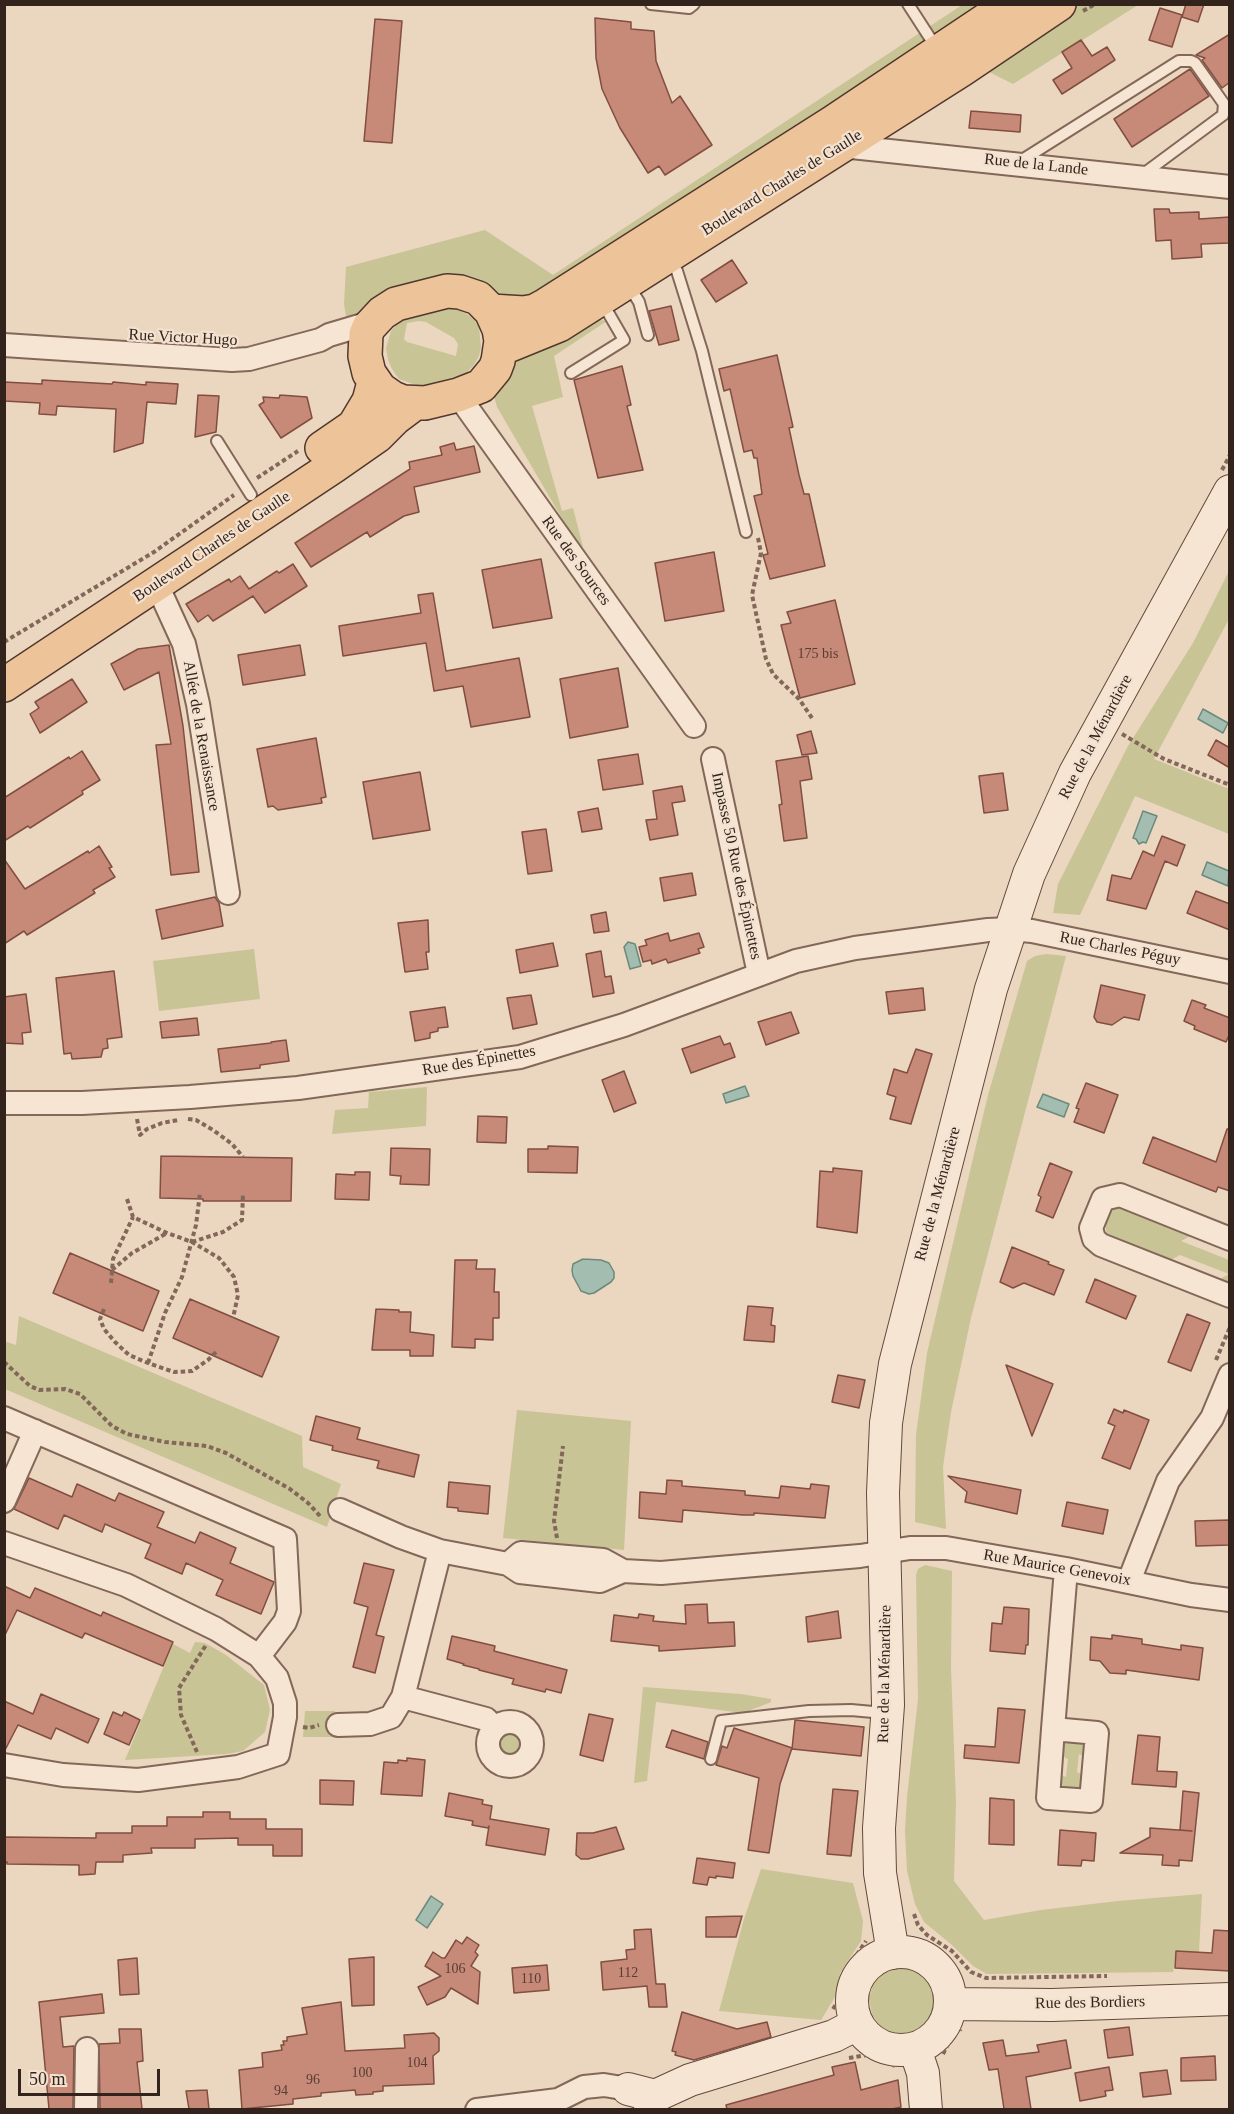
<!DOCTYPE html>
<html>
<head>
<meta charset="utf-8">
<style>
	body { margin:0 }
	#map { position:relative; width:1234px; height:2114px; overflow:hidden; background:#ebd6c0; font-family:Georgia,serif }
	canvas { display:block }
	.frame { position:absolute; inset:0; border:6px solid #33231d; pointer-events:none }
	.scale { position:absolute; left:18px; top:2069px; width:142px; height:27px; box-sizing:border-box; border:3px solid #33231d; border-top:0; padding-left:8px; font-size:18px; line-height:21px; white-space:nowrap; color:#33231d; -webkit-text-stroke:4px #f3e2cf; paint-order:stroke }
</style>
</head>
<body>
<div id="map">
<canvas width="1234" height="2114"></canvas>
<div class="frame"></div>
<div class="scale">50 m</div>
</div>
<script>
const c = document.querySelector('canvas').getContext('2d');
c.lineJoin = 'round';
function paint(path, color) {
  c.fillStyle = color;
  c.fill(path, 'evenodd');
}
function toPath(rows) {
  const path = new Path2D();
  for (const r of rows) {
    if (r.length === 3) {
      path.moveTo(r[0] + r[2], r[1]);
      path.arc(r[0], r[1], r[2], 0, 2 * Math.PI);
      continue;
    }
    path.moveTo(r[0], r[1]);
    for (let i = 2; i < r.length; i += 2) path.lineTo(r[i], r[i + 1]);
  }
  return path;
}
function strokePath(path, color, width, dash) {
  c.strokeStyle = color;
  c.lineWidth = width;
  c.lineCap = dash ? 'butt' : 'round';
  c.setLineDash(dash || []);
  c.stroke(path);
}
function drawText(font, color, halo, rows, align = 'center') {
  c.font = font + ' Georgia,serif';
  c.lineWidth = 4.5;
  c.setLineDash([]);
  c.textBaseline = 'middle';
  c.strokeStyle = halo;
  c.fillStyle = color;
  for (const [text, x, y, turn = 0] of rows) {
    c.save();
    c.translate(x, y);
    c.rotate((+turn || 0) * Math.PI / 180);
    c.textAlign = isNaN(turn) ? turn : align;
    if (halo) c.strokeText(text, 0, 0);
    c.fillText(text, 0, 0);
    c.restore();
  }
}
const green = toPath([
	[962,5,996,5,534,302,490,297,347,322,344,304,346,267,485,230,553,275],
	[1075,5,1138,5,1013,84,979,67],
	[446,308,458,309,467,314,474,319,479,327,481,347,479,356,474,365,465,374,425,385,416,385,399,379,392,369,388,360,386,348,391,331,403,318],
	[419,321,426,322,454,338,458,344,456,356,407,342,404,339,407,323],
	[588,318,607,321,554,356,563,397,532,406,562,511,573,508,583,547,574,539,497,407,492,389,508,364],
	[1229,571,1229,619,1154,759,1229,789,1229,834,1135,796,1080,915,1053,913,1058,884,1128,746,1193,643],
	[254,949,260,999,159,1011,153,961],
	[1046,954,1066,956,971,1318,951,1412,943,1467,946,1529,915,1522,916,1435,927,1353,988,1095,1027,961,1035,956],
	[427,1087,426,1126,332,1134,335,1110,368,1108,369,1092],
	[1122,1204,1194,1234,1181,1241,1229,1260,1229,1287,1216,1281,1229,1274,1180,1255,1162,1265,1107,1236,1105,1223,1107,1216,1116,1207],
	[19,1316,302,1436,303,1467,341,1484,327,1527,5,1389,4,1341,16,1345],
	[517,1410,631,1421,624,1550,503,1538],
	[925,1565,952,1571,951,1668,956,1802,954,1881,984,1920,1041,1910,1118,1901,1202,1894,1199,1952,1176,1951,1173,1972,987,1974,973,1966,952,1945,924,1922,915,1904,907,1871,905,1831,907,1797,918,1699,916,1575,918,1569],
	[195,1642,205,1643,226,1655,264,1685,270,1710,265,1732,243,1751,227,1754,125,1760,173,1644,190,1653],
	[643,1687,741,1694,771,1699,771,1702,743,1713,656,1702,647,1781,634,1783],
	[305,1711,335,1711,334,1737,303,1737],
	[510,1744,14],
	[1059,1739,1080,1742,1086,1747,1091,1760,1079,1754,1077,1772,1089,1778,1084,1790,1062,1790,1057,1786,1053,1772,1066,1777,1068,1759,1054,1752],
	[761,1869,853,1883,863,1921,861,1941,840,1973,835,1997,821,2020,719,2011,744,1919],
	[901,1967,920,1971,934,1984,937,2002,931,2019,920,2031,901,2036,892,2034,881,2028,872,2014,869,1999,873,1983,883,1973]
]);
const water = toPath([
	[1203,709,1228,723,1223,733,1198,719,1203,709],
	[1143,811,1157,816,1146,843,1143,842,1139,844,1136,839,1133,838,1143,811],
	[1207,862,1229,871,1228,886,1202,875,1207,862],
	[628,942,635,944,641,966,630,969,624,947,628,942],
	[745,1086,749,1096,726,1103,723,1094,745,1086],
	[1043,1094,1069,1104,1064,1117,1037,1107,1043,1094],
	[583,1259,601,1260,609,1263,614,1272,614,1278,611,1282,594,1293,589,1294,581,1291,573,1276,572,1270,573,1264,583,1259],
	[431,1896,443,1904,427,1928,416,1920,431,1896]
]);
const building = toPath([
	[1186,4,1204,4,1198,22,1182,17,1186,4],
	[1160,8,1182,15,1172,47,1149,40,1160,8],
	[595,18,631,22,631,29,654,31,656,61,672,103,680,96,712,145,665,175,659,166,648,173,620,128,602,89,596,58,595,18],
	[375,19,402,21,392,143,364,141,375,19],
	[1230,34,1230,82,1222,88,1202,60,1205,58,1196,55,1230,34],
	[1081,40,1092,56,1107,47,1115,60,1062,94,1053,80,1072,68,1062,52,1081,40],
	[1190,69,1209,96,1132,147,1114,119,1190,69],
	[971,111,1021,115,1020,132,969,128,971,111],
	[1154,209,1169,209,1170,213,1199,212,1199,219,1230,217,1230,243,1201,244,1202,257,1172,259,1171,240,1156,241,1154,209],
	[732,260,747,283,716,302,701,280,732,260],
	[671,306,679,340,659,345,649,311,671,306],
	[777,355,793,427,789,428,799,475,804,494,809,494,825,566,770,579,763,555,768,554,754,496,762,494,757,458,754,458,752,450,744,452,730,389,724,391,719,369,777,355],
	[622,366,631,405,627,406,643,470,598,478,574,380,622,366],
	[42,380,112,384,113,382,146,385,146,382,178,384,176,404,147,402,143,443,114,452,116,409,57,406,56,415,39,414,40,403,4,401,4,382,42,384,42,380],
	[198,395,219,396,216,432,195,437,198,395],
	[280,395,307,397,312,418,281,438,259,405,264,402,263,397,279,398,280,395],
	[454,443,456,450,474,446,480,472,414,487,419,512,404,516,370,537,367,532,311,567,295,543,410,469,409,462,442,455,440,447,454,443],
	[714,552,724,611,665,621,655,563,714,552],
	[541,559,552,618,493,628,482,570,541,559],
	[293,564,307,586,265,613,253,596,213,621,208,615,198,622,186,604,229,579,231,582,240,576,249,589,277,571,279,573,293,564],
	[433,593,446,671,519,658,530,717,471,727,463,686,434,691,426,643,343,656,339,626,421,613,418,595,433,593],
	[835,600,855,684,800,698,781,625,791,623,787,612,835,600],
	[169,645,183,726,199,872,171,875,156,745,171,744,159,672,124,690,111,664,138,649,169,645],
	[300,645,305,675,243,685,238,655,300,645],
	[618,668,628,727,570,738,560,679,618,668],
	[72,679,87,702,40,733,30,714,39,708,35,702,72,679],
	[811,731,817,753,802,755,797,735,811,731],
	[316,738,326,797,321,798,322,803,278,810,273,806,268,807,257,749,316,738],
	[1216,740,1230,748,1230,768,1208,755,1216,740],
	[82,751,100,780,82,791,83,794,30,828,28,826,4,841,4,798,69,757,70,759,82,751],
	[638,754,643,784,603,790,598,760,638,754],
	[808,756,812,779,800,781,807,838,784,841,779,805,782,804,776,761,808,756],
	[420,772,430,830,373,839,363,782,420,772],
	[1003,773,1008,810,984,813,979,776,1003,773],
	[682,786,685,801,672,803,678,835,650,840,646,820,657,819,653,791,682,786],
	[598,808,602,829,582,832,578,812,598,808],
	[546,829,552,871,528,874,522,832,546,829],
	[1162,836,1185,845,1177,866,1165,861,1146,909,1107,900,1112,875,1131,879,1143,851,1154,856,1162,836],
	[99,846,112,867,109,868,115,877,93,890,95,893,27,935,24,931,4,944,4,859,25,889,88,851,89,853,99,846],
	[692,873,696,895,664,901,660,878,692,873],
	[1196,891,1230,904,1230,930,1187,913,1196,891],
	[215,897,219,903,223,926,162,939,156,910,215,897],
	[606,912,609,931,594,933,591,915,606,912],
	[428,920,429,952,426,952,428,969,405,972,398,923,428,920],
	[668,933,670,941,699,933,704,947,698,949,700,953,668,963,666,959,652,964,651,960,643,962,639,947,647,945,645,940,668,933],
	[553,943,558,966,520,973,516,950,553,943],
	[601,951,605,977,611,976,614,993,593,997,586,954,601,951],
	[114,971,122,1037,107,1039,108,1048,103,1049,101,1057,72,1059,71,1053,64,1054,56,978,114,971],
	[1101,985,1145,995,1139,1020,1124,1017,1112,1025,1097,1022,1094,1017,1101,985],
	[923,988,925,1010,889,1014,886,992,923,988],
	[26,994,31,1032,22,1033,23,1044,4,1043,4,997,26,994],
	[531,995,537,1024,513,1029,507,998,531,995],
	[1192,1000,1206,1005,1204,1008,1230,1018,1230,1033,1226,1042,1194,1029,1195,1026,1184,1021,1192,1000],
	[445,1007,448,1027,438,1028,438,1031,430,1033,430,1038,415,1041,410,1012,445,1007],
	[791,1012,799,1033,766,1045,758,1022,791,1012],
	[197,1018,199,1035,162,1038,160,1022,197,1018],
	[720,1036,724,1045,730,1043,735,1057,691,1073,682,1049,720,1036],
	[286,1040,289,1061,260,1065,260,1068,221,1072,218,1049,271,1043,271,1042,286,1040],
	[916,1049,932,1054,911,1124,890,1119,896,1097,887,1094,894,1069,907,1073,916,1049],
	[624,1071,636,1103,614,1112,602,1080,624,1071],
	[1086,1083,1118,1095,1104,1133,1074,1122,1079,1109,1076,1108,1086,1083],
	[478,1116,507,1117,506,1143,477,1142,478,1116],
	[1227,1129,1230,1129,1230,1191,1218,1187,1216,1192,1143,1163,1153,1137,1216,1162,1227,1129],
	[548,1146,578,1147,577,1173,528,1172,528,1149,548,1149,548,1146],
	[391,1148,430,1149,429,1185,400,1184,401,1176,390,1175,391,1148],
	[161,1156,292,1158,291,1201,203,1201,203,1199,160,1198,161,1156],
	[1050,1163,1072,1172,1053,1218,1036,1211,1041,1197,1038,1195,1050,1163],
	[833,1168,862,1171,857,1233,817,1227,820,1171,833,1172,833,1168],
	[355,1172,370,1172,369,1200,335,1199,336,1174,355,1175,355,1172],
	[1012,1247,1049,1262,1048,1264,1064,1270,1054,1295,1024,1283,1013,1288,1000,1282,1012,1247],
	[70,1253,159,1291,143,1331,53,1293,70,1253],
	[455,1260,477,1260,476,1269,495,1269,494,1292,499,1292,499,1318,493,1318,493,1340,475,1339,475,1348,452,1347,455,1260],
	[1095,1279,1136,1296,1126,1319,1086,1302,1095,1279],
	[190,1299,279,1337,262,1377,173,1338,190,1299],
	[748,1306,773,1308,771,1325,775,1326,774,1342,744,1340,748,1306],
	[376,1309,399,1310,399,1312,411,1312,410,1332,434,1335,433,1356,410,1356,410,1350,372,1350,376,1309],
	[1187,1314,1210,1323,1191,1371,1168,1362,1187,1314],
	[1006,1365,1053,1384,1032,1436,1006,1365],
	[838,1375,865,1380,859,1408,832,1402,838,1375],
	[1114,1409,1123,1413,1124,1410,1149,1420,1130,1469,1102,1458,1115,1426,1108,1423,1114,1409],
	[316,1416,360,1428,357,1439,419,1455,414,1477,377,1468,379,1461,332,1450,333,1446,310,1440,316,1416],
	[948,1476,1021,1490,1017,1514,965,1502,967,1492,948,1476],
	[29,1478,72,1497,77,1484,115,1501,119,1493,164,1512,157,1527,195,1543,200,1532,236,1548,230,1563,274,1582,261,1614,216,1595,223,1580,186,1563,182,1574,145,1558,151,1544,105,1524,102,1532,64,1515,58,1529,14,1509,29,1478],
	[667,1480,682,1481,682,1486,745,1491,745,1495,779,1498,781,1486,810,1489,811,1484,829,1486,825,1518,754,1513,754,1515,743,1515,683,1510,682,1522,639,1518,640,1492,666,1494,667,1480],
	[449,1482,490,1486,488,1514,458,1511,458,1508,447,1507,449,1482],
	[1067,1502,1108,1510,1103,1534,1062,1526,1067,1502],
	[1230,1520,1230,1545,1196,1546,1195,1521,1230,1520],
	[364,1563,394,1570,376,1635,384,1637,375,1673,353,1667,368,1607,354,1603,364,1563],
	[4,1586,30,1598,35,1588,101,1616,103,1612,173,1642,163,1666,85,1633,82,1638,17,1610,4,1637,4,1586],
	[707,1604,708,1623,734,1622,735,1646,659,1651,659,1646,611,1641,614,1615,638,1618,639,1614,654,1616,653,1621,686,1624,685,1605,707,1604],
	[1004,1607,1029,1609,1028,1645,1026,1645,1025,1654,990,1651,992,1623,1002,1624,1004,1607],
	[838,1611,841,1638,808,1642,806,1617,838,1611],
	[1112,1635,1142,1639,1142,1644,1181,1650,1181,1645,1203,1648,1199,1680,1126,1670,1126,1674,1110,1673,1100,1661,1090,1660,1091,1637,1112,1639,1112,1635],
	[452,1636,495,1646,494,1651,567,1670,561,1693,546,1689,545,1692,512,1684,514,1679,479,1670,479,1669,463,1665,464,1664,447,1659,452,1636],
	[41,1694,99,1719,88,1743,56,1728,51,1739,18,1725,4,1752,4,1701,33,1714,41,1694],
	[998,1708,1025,1710,1019,1763,964,1758,965,1745,995,1747,998,1708],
	[113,1712,122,1716,124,1712,140,1720,129,1745,104,1734,113,1712],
	[589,1714,613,1719,603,1761,580,1755,589,1714],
	[795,1720,864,1727,861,1756,792,1749,795,1720],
	[734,1728,792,1748,780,1784,769,1853,748,1850,759,1778,716,1765,722,1746,727,1748,734,1728],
	[672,1730,708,1742,704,1759,666,1747,672,1730],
	[1138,1735,1160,1737,1157,1771,1177,1772,1176,1787,1132,1784,1138,1735],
	[407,1758,425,1760,422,1796,381,1794,384,1762,398,1763,398,1760,407,1761,407,1758],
	[320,1780,354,1781,353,1805,320,1804,320,1780],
	[833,1789,858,1791,851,1856,827,1854,833,1789],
	[1183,1791,1199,1793,1192,1861,1179,1860,1179,1866,1162,1865,1163,1855,1120,1853,1150,1837,1150,1828,1192,1831,1180,1830,1183,1791],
	[449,1793,483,1800,482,1804,492,1806,490,1819,549,1829,545,1855,486,1845,489,1826,488,1828,472,1825,473,1821,445,1816,449,1793],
	[990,1798,1014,1800,1014,1845,989,1844,990,1798],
	[203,1812,230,1812,230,1819,266,1819,266,1829,302,1829,302,1856,273,1856,273,1845,238,1845,238,1838,195,1839,195,1848,151,1848,152,1853,123,1855,123,1862,96,1862,95,1874,79,1875,79,1865,7,1864,7,1862,4,1862,4,1837,96,1838,96,1833,132,1833,132,1826,167,1826,167,1817,203,1817,203,1812],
	[616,1827,624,1849,588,1859,581,1859,576,1855,577,1833,593,1833,616,1827],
	[1060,1830,1096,1833,1094,1861,1082,1860,1081,1866,1058,1865,1060,1830],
	[697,1858,735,1863,733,1878,716,1876,716,1878,709,1877,707,1885,693,1883,697,1858],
	[742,1916,736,1937,706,1937,706,1917,742,1916],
	[651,1929,656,1984,665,1984,667,2007,649,2007,647,1986,603,1990,601,1962,627,1959,626,1950,635,1949,634,1930,651,1929],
	[1214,1930,1230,1931,1230,1971,1175,1968,1176,1951,1212,1953,1214,1930],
	[467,1937,479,1945,475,1952,478,1955,471,1966,480,1972,478,2004,451,1988,445,1997,427,2005,418,1987,441,1976,425,1966,433,1952,442,1958,445,1958,456,1940,462,1944,467,1937],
	[374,1957,374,2005,352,2006,349,1959,374,1957],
	[137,1958,139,1994,120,1995,118,1960,137,1958],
	[547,1965,549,1990,514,1993,512,1968,547,1965],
	[102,1994,104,2013,60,2017,63,2047,74,2046,73,2109,49,2109,39,2002,102,1994],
	[341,2002,345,2051,405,2048,404,2035,434,2033,439,2038,439,2051,433,2056,434,2084,383,2086,383,2091,373,2092,373,2094,356,2095,355,2090,321,2093,321,2096,293,2099,293,2104,242,2109,239,2070,263,2067,262,2053,282,2050,281,2045,284,2045,283,2041,287,2041,287,2037,307,2034,302,2008,341,2002],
	[682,2012,737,2029,767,2022,771,2037,694,2060,675,2055,676,2052,672,2051,682,2012],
	[1129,2027,1133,2055,1108,2058,1104,2030,1129,2027],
	[119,2029,141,2029,143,2061,137,2062,142,2109,100,2109,99,2044,120,2043,119,2029],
	[1003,2040,1006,2056,1039,2052,1037,2045,1066,2040,1071,2068,1026,2077,1031,2109,1004,2109,998,2069,989,2070,983,2043,1003,2040],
	[1215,2056,1216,2080,1181,2081,1181,2058,1215,2056],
	[855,2062,861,2090,898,2080,901,2107,892,2109,727,2109,726,2105,834,2075,832,2067,855,2062],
	[1109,2067,1113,2090,1105,2091,1106,2096,1080,2101,1075,2073,1109,2067],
	[1167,2070,1171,2094,1143,2097,1140,2073,1167,2070],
	[207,2090,209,2109,189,2109,186,2091,207,2090]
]);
const path = toPath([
	[1083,11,1095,4],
	[1222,470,1230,455],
	[257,478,298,451],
	[758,538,761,553,752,595,766,659,773,674,799,699,812,718],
	[4,642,154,552,234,495],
	[1122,734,1164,759,1230,785],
	[137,1119,140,1135,147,1129,162,1123,178,1120],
	[188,1119,196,1120,213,1130,232,1144,243,1157],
	[127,1199,133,1217,167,1233,192,1242,219,1258,234,1277,238,1295,233,1318],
	[192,1242,223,1232,242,1220,243,1194],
	[112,1270,132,1253,167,1233],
	[111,1283,113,1259,133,1217],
	[104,1309,100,1319,104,1329,115,1342,129,1355,148,1363,174,1372,192,1371,208,1360,216,1352],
	[1216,1360,1230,1327],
	[4,1362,30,1386,39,1390,65,1389,80,1394,112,1426,127,1434,165,1442,207,1446,226,1453,290,1489,308,1503,320,1516],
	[148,1363,165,1313,182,1277,196,1225,200,1193],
	[557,1538,554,1521,563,1446],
	[303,1727,309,1728,319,1725],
	[197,1752,181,1715,179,1688,206,1645],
	[914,1914,918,1925,927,1935,952,1951,971,1972,986,1978,1107,1976],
	[833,2009,840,1998,846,1971,866,1941],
	[943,2054,952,2036,961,2029],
	[849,2058,873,2054,895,2066]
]);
const lane = toPath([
	[651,4,689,8,694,4],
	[908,4,930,38,939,45],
	[1019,162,1179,61,1191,61,1195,63,1224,104,1223,115,1142,175],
	[669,259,677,271,702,351,746,532],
	[629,286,639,302,648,335],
	[571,373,624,340,602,302],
	[217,441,251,495],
	[711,1759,721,1721,809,1711,851,1710,884,1713]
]);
const street = toPath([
	[842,146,1230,187],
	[4,345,232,360,249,359,320,340,329,335,366,324,376,317],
	[458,395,694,726],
	[153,587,163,598,184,644,198,704,228,893],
	[713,759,759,974],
	[4,1103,82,1103,190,1097,298,1088,520,1057,624,1025,796,961,855,948,988,930,1010,929,1032,931,1230,972],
	[1230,1239,1120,1195,1103,1199,1091,1228,1094,1239,1101,1245,1230,1296],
	[4,1418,285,1539,289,1611,285,1622,259,1656],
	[4,1501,35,1431],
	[340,1510,401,1537,440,1551,508,1564,520,1572,600,1581,623,1571,661,1573,860,1556,910,1548,946,1548,1066,1569,1191,1595,1230,1600],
	[4,1543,126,1585,216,1629,259,1656,277,1678,285,1703,285,1717,278,1754,238,1767,138,1780,63,1775,4,1765],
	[508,1564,521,1553,603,1560,623,1571],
	[1129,1581,1168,1481,1212,1418,1230,1375],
	[403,1697,486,1719,495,1728],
	[510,1744,22],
	[338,1725,370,1724,391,1717,403,1697,440,1551],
	[1053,1729,1097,1733,1091,1801,1048,1798,1053,1729,1066,1569],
	[86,2110,87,2049],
	[477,2110,558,2100,584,2087,604,2085,628,2089]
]);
const secondary = toPath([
	[901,2001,49],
	[893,1953,880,1873,879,1828,888,1705,883,1493,886,1423,895,1364,991,989,1029,874,1075,773,1230,491],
	[950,2004,1052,2005,1230,1999],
	[915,2049,923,2073,926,2110],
	[628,2089,655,2096],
	[650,2110,655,2096,690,2080,834,2036,857,2024]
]);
const primary = toPath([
	[447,291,460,292,478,298,491,311,499,329,501,341,498,361,495,369,481,386,458,395,425,403,403,402,393,398,380,389,369,373,365,356,366,334,369,327,382,313,396,304,447,291],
	[491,311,524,313,535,311,546,305,832,123,1010,4],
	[500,352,505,347,559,325,961,70,1059,4],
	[322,448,354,426,369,401,374,382],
	[4,685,334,466,377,436,395,418,415,403]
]);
const numberNames = [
	["175 bis",818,654],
	["106",455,1969],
	["112",628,1973],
	["110",531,1979],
	["104",417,2063],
	["100",362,2073],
	["96",313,2080],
	["94",281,2091]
];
const streetNames = [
	["Rue de la Lande",1036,165,6],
	["Boulevard Charles de Gaulle",782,183,-32],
	["Rue Victor Hugo",183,338,3],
	["Boulevard Charles de Gaulle",212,547,-34],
	["Rue des Sources",576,561,54],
	["Allée de la Renaissance",201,736,80],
	["Rue de la Ménardière",1096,737,-62],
	["Impasse 50 Rue des Épinettes",736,866,78],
	["Rue Charles Péguy",1120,949,11],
	["Rue des Épinettes",479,1061,-10],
	["Rue de la Ménardière",938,1194,-75],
	["Rue Maurice Genevoix",1057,1568,10],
	["Rue de la Ménardière",885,1674,-89],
	["Rue des Bordiers",1090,2003,-1]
];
paint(green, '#c8c495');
paint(water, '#a3bdb0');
strokePath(water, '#6b8a7c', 1.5);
paint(building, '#c78a78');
strokePath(building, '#814e40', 1.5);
strokePath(lane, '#836759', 14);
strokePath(street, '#836759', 26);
strokePath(secondary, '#64493c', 34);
strokePath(primary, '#51372d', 36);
strokePath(path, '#836759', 4, [4.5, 3]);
strokePath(lane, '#f6e5d2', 10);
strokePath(street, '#f6e5d2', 22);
strokePath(secondary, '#f6e5d2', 32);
strokePath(primary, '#edc399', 33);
drawText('14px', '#583d34', null, numberNames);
drawText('16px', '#33231d', '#f3e2cf', streetNames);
</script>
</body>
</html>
